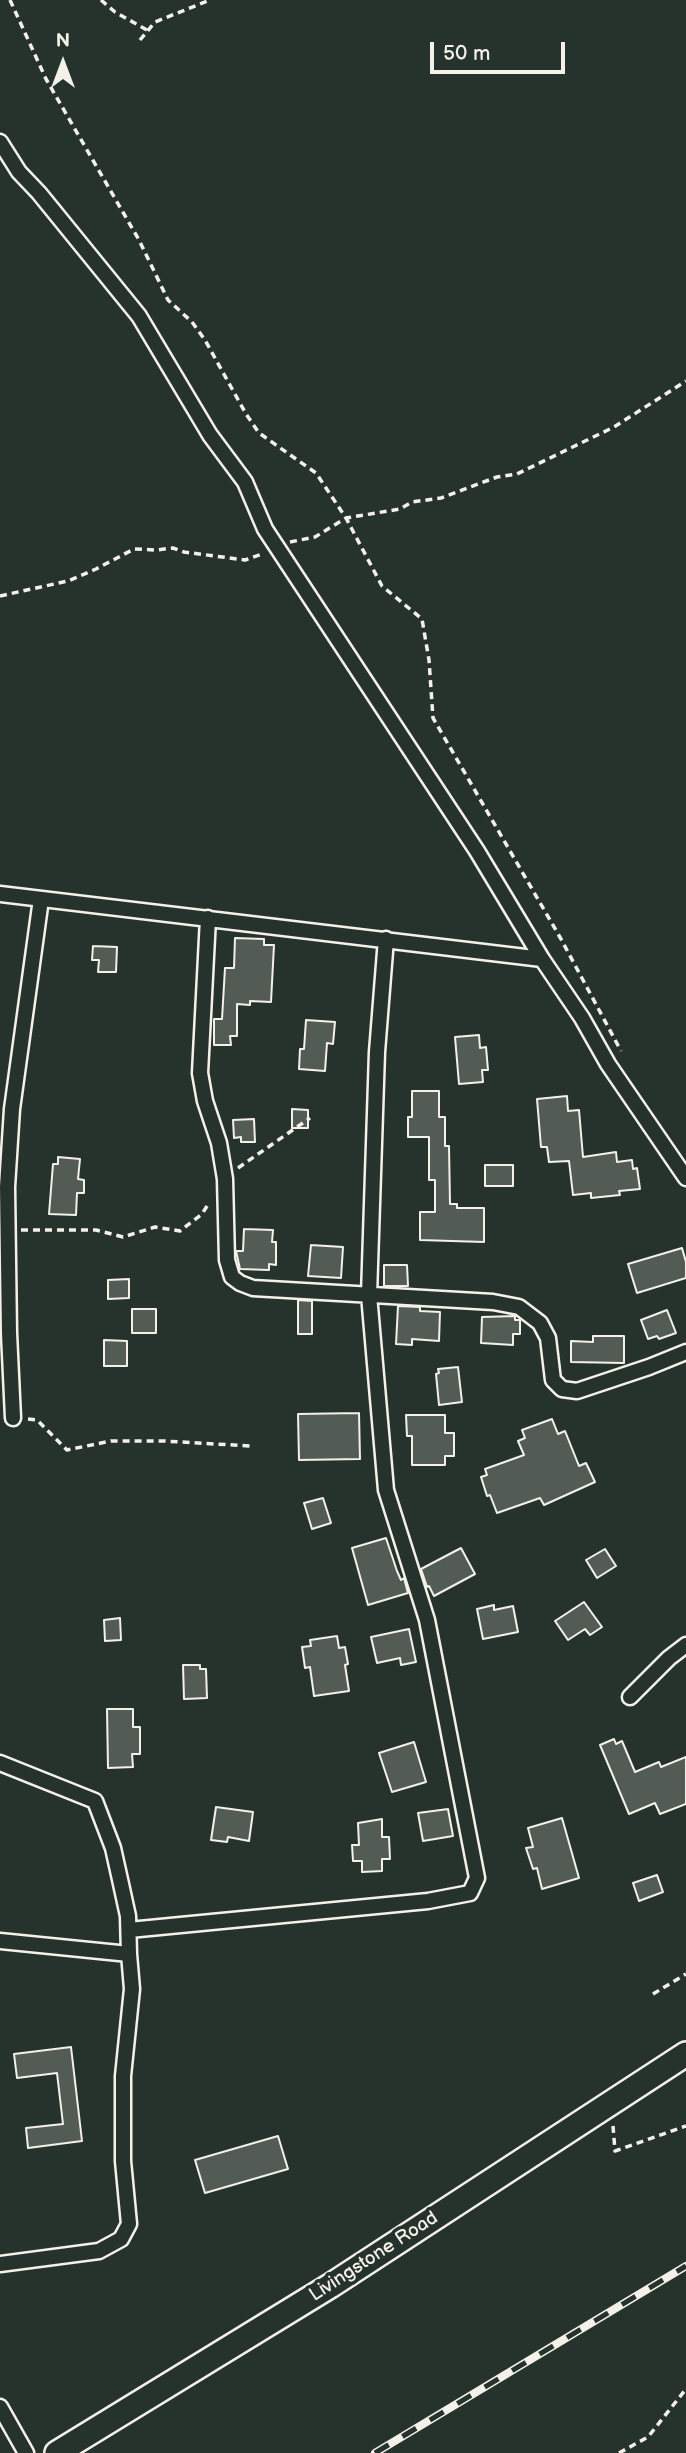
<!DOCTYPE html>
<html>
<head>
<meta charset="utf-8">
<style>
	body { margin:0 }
	#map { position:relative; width:686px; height:2453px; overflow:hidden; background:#26332d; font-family:"Balsamiq Sans",sans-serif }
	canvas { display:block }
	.north { position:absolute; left:28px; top:28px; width:70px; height:70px; -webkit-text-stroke:5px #26332d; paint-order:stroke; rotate:0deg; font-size:19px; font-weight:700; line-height:28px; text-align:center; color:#f4f1e8 }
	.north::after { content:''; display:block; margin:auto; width:24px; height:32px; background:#f4f1e8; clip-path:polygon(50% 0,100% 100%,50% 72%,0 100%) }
	.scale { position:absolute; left:430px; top:42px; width:135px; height:32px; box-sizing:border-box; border:4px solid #f4f1e8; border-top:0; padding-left:9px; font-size:21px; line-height:24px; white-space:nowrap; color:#f4f1e8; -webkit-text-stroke:5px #26332d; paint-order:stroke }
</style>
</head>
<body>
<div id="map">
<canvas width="686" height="2453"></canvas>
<div class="north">N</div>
<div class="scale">50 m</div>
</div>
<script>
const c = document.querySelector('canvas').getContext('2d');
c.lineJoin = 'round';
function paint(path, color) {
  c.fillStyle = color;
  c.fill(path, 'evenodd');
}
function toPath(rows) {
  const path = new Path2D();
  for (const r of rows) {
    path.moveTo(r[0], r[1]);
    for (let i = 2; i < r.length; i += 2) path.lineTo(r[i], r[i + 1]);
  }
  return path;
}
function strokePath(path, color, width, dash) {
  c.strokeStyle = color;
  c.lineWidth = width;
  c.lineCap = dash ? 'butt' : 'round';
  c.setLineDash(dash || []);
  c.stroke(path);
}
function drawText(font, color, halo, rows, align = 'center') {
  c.font = font + ' "Balsamiq Sans",sans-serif';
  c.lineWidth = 7;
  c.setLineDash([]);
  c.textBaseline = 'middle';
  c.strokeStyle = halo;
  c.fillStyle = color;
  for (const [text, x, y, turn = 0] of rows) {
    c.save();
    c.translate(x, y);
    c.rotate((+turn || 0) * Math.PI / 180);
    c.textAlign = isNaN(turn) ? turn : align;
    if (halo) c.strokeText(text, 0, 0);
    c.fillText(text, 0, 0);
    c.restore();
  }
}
const building = toPath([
	[235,938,264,939,264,945,274,945,271,1002,250,1001,250,1005,237,1004,237,1036,230,1036,231,1045,214,1045,214,1019,222,1019,225,968,234,968,235,938],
	[93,946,117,947,116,972,98,972,99,960,92,960,93,946],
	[306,1020,335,1022,333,1044,327,1043,325,1071,299,1069,300,1049,304,1049,306,1020],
	[479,1035,480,1048,486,1047,488,1070,482,1070,483,1082,459,1084,455,1037,479,1035],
	[412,1091,439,1091,439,1117,445,1117,445,1146,449,1146,450,1204,457,1204,457,1208,484,1208,484,1242,420,1240,420,1212,435,1212,435,1180,429,1180,429,1137,408,1137,408,1117,412,1117,412,1091],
	[567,1096,568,1111,579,1110,583,1157,616,1152,617,1162,632,1160,633,1169,637,1168,640,1189,619,1191,620,1195,591,1198,591,1193,573,1195,569,1161,549,1162,547,1147,541,1147,537,1099,567,1096],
	[292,1109,308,1110,308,1128,292,1128,292,1109],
	[254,1119,255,1142,241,1142,241,1137,234,1138,233,1120,254,1119],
	[58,1157,80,1159,78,1179,84,1180,84,1193,77,1193,76,1215,49,1214,53,1164,58,1164,58,1157],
	[485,1165,513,1165,513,1186,485,1186,485,1165],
	[244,1229,273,1230,272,1242,276,1242,276,1265,269,1264,269,1270,240,1269,236,1251,243,1251,244,1229],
	[311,1245,343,1247,341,1278,308,1276,311,1245],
	[682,1248,686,1262,686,1278,637,1293,628,1264,682,1248],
	[384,1265,407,1265,408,1286,384,1286,384,1265],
	[129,1279,129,1298,108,1299,108,1280,129,1279],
	[298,1300,312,1301,312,1334,298,1334,298,1300],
	[398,1306,420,1307,420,1311,440,1312,439,1341,412,1339,412,1345,396,1344,398,1306],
	[132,1309,156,1309,156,1333,132,1333,132,1309],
	[667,1310,676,1333,659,1339,657,1336,648,1339,641,1320,667,1310],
	[515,1316,515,1320,520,1320,520,1334,513,1334,513,1345,481,1343,482,1317,515,1316],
	[593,1336,624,1336,624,1363,571,1362,571,1341,593,1342,593,1336],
	[104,1340,127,1341,127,1366,104,1366,104,1340],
	[458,1367,462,1402,439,1405,436,1374,439,1373,438,1369,458,1367],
	[359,1413,360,1459,299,1460,298,1414,359,1413],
	[406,1415,445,1415,445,1433,454,1433,454,1456,445,1456,445,1465,412,1465,412,1436,407,1436,406,1415],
	[552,1419,558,1434,565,1431,579,1466,586,1463,595,1482,544,1505,540,1498,497,1513,490,1495,487,1496,481,1477,487,1475,485,1469,524,1455,518,1441,525,1438,522,1430,552,1419],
	[323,1498,331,1523,312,1529,304,1503,323,1498],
	[386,1538,397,1571,401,1580,404,1578,408,1593,368,1605,352,1548,386,1538],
	[461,1548,475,1574,434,1596,429,1586,427,1587,421,1569,461,1548],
	[605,1549,616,1566,597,1578,586,1560,605,1549],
	[584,1602,602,1627,590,1635,585,1629,568,1640,555,1621,584,1602],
	[494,1605,494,1610,513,1606,518,1632,483,1639,477,1609,494,1605],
	[120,1618,121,1640,105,1641,104,1620,120,1618],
	[409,1629,416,1662,401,1665,400,1658,377,1663,371,1637,409,1629],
	[337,1636,339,1648,345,1647,348,1664,345,1665,349,1691,314,1696,310,1667,305,1668,302,1647,311,1646,310,1640,337,1636],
	[183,1665,200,1665,200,1669,206,1669,207,1698,184,1699,183,1665],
	[107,1709,133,1709,133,1727,140,1727,140,1754,132,1754,133,1767,108,1768,107,1709],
	[614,1739,616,1744,622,1741,635,1772,659,1762,661,1767,686,1757,686,1804,660,1814,655,1803,629,1814,600,1745,614,1739],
	[414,1742,426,1782,392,1792,379,1753,414,1742],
	[216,1807,253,1812,249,1841,228,1837,227,1842,211,1840,216,1807],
	[448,1809,453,1836,423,1841,418,1813,448,1809],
	[562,1818,579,1878,542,1889,537,1868,533,1869,526,1848,533,1847,528,1828,562,1818],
	[382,1819,382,1837,389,1837,390,1859,382,1859,382,1871,362,1872,362,1861,353,1861,352,1845,359,1845,358,1823,382,1819],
	[657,1875,663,1892,639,1901,633,1883,657,1875],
	[71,2047,82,2141,28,2148,26,2128,63,2124,57,2073,17,2078,14,2054,71,2047],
	[278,2136,288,2169,205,2193,195,2160,278,2136]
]);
const path = toPath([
	[10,0,46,79,139,240,168,300,192,322,205,340,246,414,259,433,316,473,346,518,382,586,422,619,429,660,433,718,561,939,621,1051],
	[101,0,115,12,147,30],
	[140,40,155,22,210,0],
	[290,542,315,537,346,518,400,509,412,502,441,498,497,477,517,474,614,427,686,381],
	[0,596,68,581,96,569,134,549,156,550,173,548,184,552,245,560,262,554],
	[238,1168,310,1118],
	[21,1230,96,1230,123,1237,155,1227,180,1231,202,1214,209,1203],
	[28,1419,37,1420,67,1450,111,1441,164,1441,250,1446],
	[653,1994,686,1974],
	[613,2126,615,2151,686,2126],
	[619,2453,648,2437,686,2389]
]);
const minor = toPath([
	[0,142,19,172,39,193,139,316,210,435,245,482,265,529,477,851,542,959],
	[0,894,542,959,582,1018,608,1064,686,1178],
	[208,918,200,1073,205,1101,219,1143,225,1179,227,1260,232,1277,240,1283,253,1288,493,1302,519,1307,540,1323,548,1338,553,1380,562,1389,577,1391,649,1367,686,1352],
	[13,1418,9,1333,7,1187,12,1109,41,899],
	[630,1697,669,1658,686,1645],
	[0,1763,95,1801,113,1848,121,1884,128,1916,129,1954],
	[129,1930,428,1901,470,1893,477,1878,427,1620,386,1490,369,1295,377,1052,386,939],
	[0,1941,129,1954,132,1989,123,2076,123,2161,129,2224,121,2239,99,2251,0,2264],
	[0,2407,26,2453]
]);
const trunk = toPath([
	[57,2453,330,2286,686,2054]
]);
const rail = toPath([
	[375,2453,686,2266]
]);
const streetNames = [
	["Livingstone Road",374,2257,-33]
];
paint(building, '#525c55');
strokePath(building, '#f4f1e8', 2);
strokePath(minor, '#f4f1e8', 19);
strokePath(trunk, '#f4f1e8', 28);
strokePath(path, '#f4f1e8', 3.5, [7, 5]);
strokePath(minor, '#26332d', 14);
strokePath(trunk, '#26332d', 23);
strokePath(rail, '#f4f1e8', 8);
strokePath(rail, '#26332d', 5, [16]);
drawText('19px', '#f4f1e8', '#26332d', streetNames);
</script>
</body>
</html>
